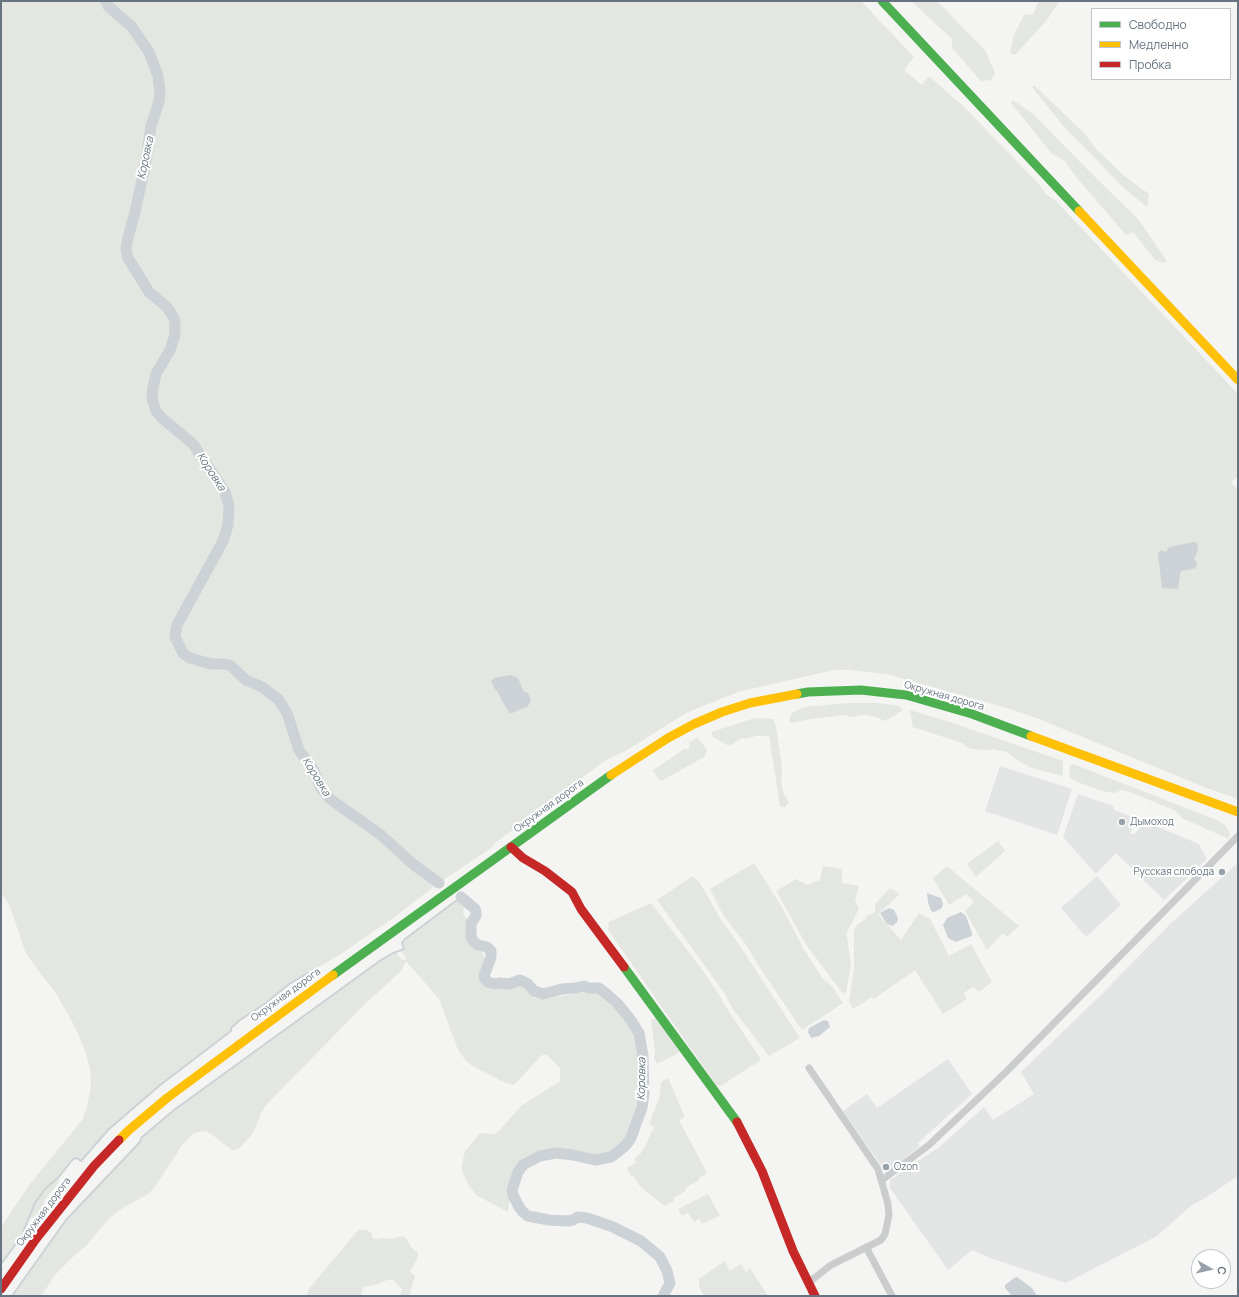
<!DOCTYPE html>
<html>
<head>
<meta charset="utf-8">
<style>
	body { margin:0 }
	#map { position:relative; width:1239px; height:1297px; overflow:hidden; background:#f4f4f3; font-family:Manrope,sans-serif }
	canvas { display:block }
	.frame { position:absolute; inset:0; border:2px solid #667481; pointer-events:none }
	.legend { position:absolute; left:1091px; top:8px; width:140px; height:72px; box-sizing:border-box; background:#fff; border:1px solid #c2c7cd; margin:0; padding:5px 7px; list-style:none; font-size:12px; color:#667481 }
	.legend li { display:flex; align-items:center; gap:8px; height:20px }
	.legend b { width:20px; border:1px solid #c2c7cd }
	.north { position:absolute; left:1191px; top:1249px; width:40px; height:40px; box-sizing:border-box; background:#fff; border:1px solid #c2c7cd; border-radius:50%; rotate:98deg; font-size:11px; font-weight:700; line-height:16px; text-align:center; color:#667481 }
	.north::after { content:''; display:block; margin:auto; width:14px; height:18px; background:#98a1a9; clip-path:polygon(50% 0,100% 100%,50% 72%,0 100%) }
</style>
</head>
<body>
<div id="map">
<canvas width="1239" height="1297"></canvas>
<div class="frame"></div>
<ul class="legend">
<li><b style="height:5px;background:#4caf50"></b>Свободно</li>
<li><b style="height:5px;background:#ffc107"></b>Медленно</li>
<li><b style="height:5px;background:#c62828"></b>Пробка</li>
</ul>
<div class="north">С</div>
</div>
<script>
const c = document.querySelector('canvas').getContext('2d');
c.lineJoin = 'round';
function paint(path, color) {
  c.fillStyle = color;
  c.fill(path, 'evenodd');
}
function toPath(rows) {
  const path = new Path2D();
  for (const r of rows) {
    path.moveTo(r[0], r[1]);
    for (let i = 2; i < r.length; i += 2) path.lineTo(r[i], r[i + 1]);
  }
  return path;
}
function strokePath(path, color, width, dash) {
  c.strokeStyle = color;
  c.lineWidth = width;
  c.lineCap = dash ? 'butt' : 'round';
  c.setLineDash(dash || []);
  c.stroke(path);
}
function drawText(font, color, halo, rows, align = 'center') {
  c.font = font + ' Manrope,sans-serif';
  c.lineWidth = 4;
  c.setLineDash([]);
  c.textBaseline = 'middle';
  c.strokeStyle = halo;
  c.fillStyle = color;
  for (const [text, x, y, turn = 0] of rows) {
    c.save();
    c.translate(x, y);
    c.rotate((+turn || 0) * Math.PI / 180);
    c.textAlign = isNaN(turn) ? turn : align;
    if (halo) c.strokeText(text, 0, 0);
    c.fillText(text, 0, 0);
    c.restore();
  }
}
const built = toPath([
	[1000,766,1072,789,1057,835,985,811],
	[1078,794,1113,806,1114,810,1136,818,1130,834,1134,834,1146,822,1199,844,1207,859,1164,900,1116,853,1096,874,1063,837],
	[1238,863,1238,1176,1205,1198,1192,1205,1157,1236,1066,1283,990,1258,972,1250,948,1270,890,1188,890,1180,938,1148,984,1107,993,1120,1034,1094,1021,1072,1100,996,1171,923],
	[1097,876,1121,905,1086,937,1061,908],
	[948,1059,972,1094,918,1143,920,1146,886,1172,843,1111,867,1094,877,1108]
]);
const green = toPath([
	[1,1,861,1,914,57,904,70,922,85,929,76,964,107,1038,183,1046,194,1056,201,1238,394,1238,476,1231,482,1238,489,1238,799,1204,787,1039,719,1007,708,886,674,850,670,834,670,738,692,688,712,624,752,606,760,495,843,491,848,439,883,393,918,341,954,289,984,266,1003,240,1020,231,1028,231,1031,159,1086,108,1130,81,1161,77,1158,73,1159,58,1178,59,1182,44,1201,45,1205,35,1217,29,1218,21,1237,1,1264,1,1227,30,1184,82,1120,87,1108,91,1084,90,1069,85,1050,75,1027,57,995,26,954,9,904,1,893],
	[911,1,937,1,985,50,995,73,991,80,981,81,952,48,952,39],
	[1039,1,1060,1,1046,21,1015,55,1010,53,1014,35,1024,15,1033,14],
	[1034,85,1086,135,1095,148,1123,175,1149,194,1147,207,1125,189,1065,128,1032,87],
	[1013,100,1033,114,1092,174,1138,219,1167,261,1164,263,1155,260,1133,232,1126,235,1076,177,1065,161,1052,154,1011,103],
	[848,703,877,703,899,706,903,710,885,721,876,717,865,715,850,717,845,715,810,719,791,723,789,720,792,713,805,707],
	[910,710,950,722,1063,761,1063,772,1062,776,1029,767,1011,756,1007,752,993,749,988,750,970,749,962,743,913,727],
	[755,718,773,719,776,726,782,768,781,783,784,794,789,802,785,807,780,806,769,736,755,736,747,739,742,738,729,746,713,737,711,732],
	[697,738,704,745,707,751,704,757,661,781,652,771,684,749,689,749,689,742],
	[1073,764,1217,820,1226,826,1230,834,1229,839,1182,818,1176,811,1130,792,1121,790,1115,793,1102,791,1080,783,1071,779,1069,775,1070,766],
	[998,841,1005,851,976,877,967,864],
	[754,863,782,907,803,948,823,979,832,986,843,1003,802,1030,756,962,747,946,723,915,710,889],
	[823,866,842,869,842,883,859,886,855,900,859,909,847,932,847,937,851,965,846,992,843,994,807,946,776,891,796,879,807,885,820,880],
	[947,866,1019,926,1007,937,1003,933,987,950,965,911,974,902,966,894,949,905,933,878],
	[693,876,700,883,720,918,740,946,800,1038,769,1056,732,1008,725,994,657,900],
	[890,888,900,894,878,914,901,940,919,913,930,919,949,956,971,944,992,982,979,992,973,987,964,993,967,999,943,1014,915,970,874,999,872,997,853,1009,849,1001,854,969,854,929,857,925,866,919,866,917,875,912,875,904],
	[461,897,464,901,462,905,464,907,463,913,465,917,468,919,469,923,468,942,476,949,482,951,486,961,485,968,480,975,482,982,495,988,514,988,518,985,524,987,534,998,542,999,586,992,597,992,604,996,631,1028,639,1042,641,1055,640,1094,633,1124,625,1139,618,1148,610,1154,598,1159,569,1151,554,1150,539,1151,526,1159,513,1174,508,1187,508,1190,511,1201,509,1203,508,1212,476,1195,468,1184,462,1171,462,1165,465,1151,480,1133,494,1134,500,1130,521,1106,560,1081,560,1068,547,1055,542,1055,514,1085,505,1083,471,1065,466,1061,458,1050,439,999,406,961,401,971,364,1005,266,1105,261,1113,253,1133,240,1148,236,1150,232,1150,210,1133,204,1131,194,1133,183,1144,154,1188,148,1194,118,1211,107,1221,86,1246,74,1256,56,1274,41,1296,12,1296,66,1220,140,1142,141,1138,174,1110,381,960,391,954,396,953,402,960,406,960,405,956,401,951,404,949,402,943,405,939],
	[651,903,701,968,720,996,724,1004,760,1058,761,1060,722,1085,717,1086,608,930,609,922],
	[656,1017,680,1052,657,1064,654,1058,655,1052,651,1020],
	[668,1078,685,1117,679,1120,707,1173,699,1178,700,1180,685,1188,686,1191,673,1198,674,1201,665,1206,650,1195,639,1185,633,1176,631,1177,627,1168,636,1163,635,1158,641,1153,646,1144,654,1127,649,1124,659,1099,661,1082],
	[708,1194,720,1216,702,1224,699,1219,694,1222,688,1213,682,1216,678,1209],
	[358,1230,366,1230,372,1233,372,1238,376,1239,383,1238,389,1239,403,1236,407,1239,411,1247,418,1253,418,1257,410,1272,415,1276,409,1296,400,1296,402,1289,393,1280,387,1280,375,1285,363,1287,361,1296,307,1296,308,1290],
	[725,1261,730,1271,741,1264,746,1272,750,1268,768,1296,704,1296,699,1287,699,1279]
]);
const water = toPath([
	[1194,542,1197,543,1198,551,1194,559,1197,563,1196,568,1182,571,1180,573,1178,589,1162,588,1158,554,1160,550,1166,552,1169,547],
	[510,675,518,678,524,692,528,693,531,701,528,706,512,713,510,713,506,708,497,691,495,690,491,681,494,678],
	[927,893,941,898,943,904,942,908,934,912,931,911,928,902],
	[889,908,894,910,898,918,897,922,893,926,887,924,880,913],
	[961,912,966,916,972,933,972,936,969,937,956,942,948,938,943,925,947,918],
	[824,1020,828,1021,830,1027,819,1036,811,1038,808,1032,809,1028],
	[1017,1277,1032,1288,1037,1296,1012,1296,1005,1288,1005,1285,1014,1278]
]);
const stream = toPath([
	[1,1264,21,1237,35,1203,46,1188,58,1178,73,1159,77,1158,81,1161,108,1130,159,1086,231,1031,231,1028,240,1020,266,1003,289,984,308,973],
	[12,1296,66,1220,140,1142,141,1138,174,1110,381,960,391,954,404,949,402,943,405,939,461,897]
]);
const river = toPath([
	[106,1,108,6,132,27,149,52,158,76,160,92,159,102,151,126,146,161,135,212,128,238,126,249,128,258,149,292,168,308,175,320,175,335,170,350,156,374,153,387,152,399,156,411,163,419,193,444,225,492,229,506,228,525,223,541,177,625,175,637,183,653,190,658,211,664,225,664,231,666,246,680,262,687,278,699,287,713,299,750,313,769,321,788,330,799,381,835,414,865,439,883],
	[461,897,475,909,476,912,476,916,471,923,471,937,474,942,478,945,487,947,491,951,491,957,484,976,485,979,488,982,495,984,499,983,509,984,520,980,528,984,534,991,543,994,562,989,576,988,584,986,589,988,599,988,608,995,617,1003,630,1019,639,1033,643,1056,644,1094,642,1108,637,1121,631,1138,626,1145,619,1151,611,1157,595,1160,573,1155,556,1153,540,1156,523,1165,518,1172,512,1190,513,1195,519,1207,523,1212,528,1216,549,1220,568,1221,573,1220,578,1217,587,1218,613,1227,641,1241,660,1257,667,1271,670,1283,663,1296]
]);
const street = toPath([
	[882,1180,929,1145,1006,1072,1238,836],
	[866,1247,892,1296],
	[808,1283,831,1265,881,1240,885,1234,889,1215,888,1204,878,1169,809,1068]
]);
const fast = toPath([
	[882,1,1079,211],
	[797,694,808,692,861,690,906,695,972,714,1031,736],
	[624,967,737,1122],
	[333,975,611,775]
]);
const slow = toPath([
	[1079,211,1238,380],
	[1031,736,1238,812],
	[611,775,668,738,694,724,722,712,750,703,797,694],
	[119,1140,129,1130,167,1098,333,975]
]);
const jam = toPath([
	[511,847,523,858,545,871,572,892,581,909,624,967],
	[737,1122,762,1171,793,1251,815,1296],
	[1,1289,36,1239,94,1166,119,1140]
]);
const markers = [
	[1122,822,4,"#98a1a9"],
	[1222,872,4,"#98a1a9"],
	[886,1167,4,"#98a1a9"]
];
const streetNames = [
	["Окружная дорога",944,696,16],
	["Окружная дорога",549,806,-36],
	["Окружная дорога",286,995,-36],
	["Окружная дорога",44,1212,-53]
];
const poiNames = [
	["Дымоход",1130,822],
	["Русская слобода",1214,872,"right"],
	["Ozon",894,1167]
];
const waterNames = [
	["Коровка",146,158,-78],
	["Коровка",211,472,57],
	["Коровка",316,777,58],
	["Коровка",642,1079,-89]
];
paint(built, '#e3e4e4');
paint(green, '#e4e7e1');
paint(water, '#ccd2d6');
strokePath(stream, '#ccd2d6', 2);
strokePath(river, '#ccd2d6', 11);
strokePath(street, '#cacccd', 7);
strokePath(fast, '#4caf50', 9);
strokePath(slow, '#ffc107', 9);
strokePath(jam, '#c62828', 9);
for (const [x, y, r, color] of markers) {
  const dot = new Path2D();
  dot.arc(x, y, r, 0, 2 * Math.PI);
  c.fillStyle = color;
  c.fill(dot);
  strokePath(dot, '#fff', 1.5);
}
drawText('10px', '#667481', '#fff', streetNames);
drawText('10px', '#667481', '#fff', poiNames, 'left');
drawText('italic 11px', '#62757e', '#fff', waterNames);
</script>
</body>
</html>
